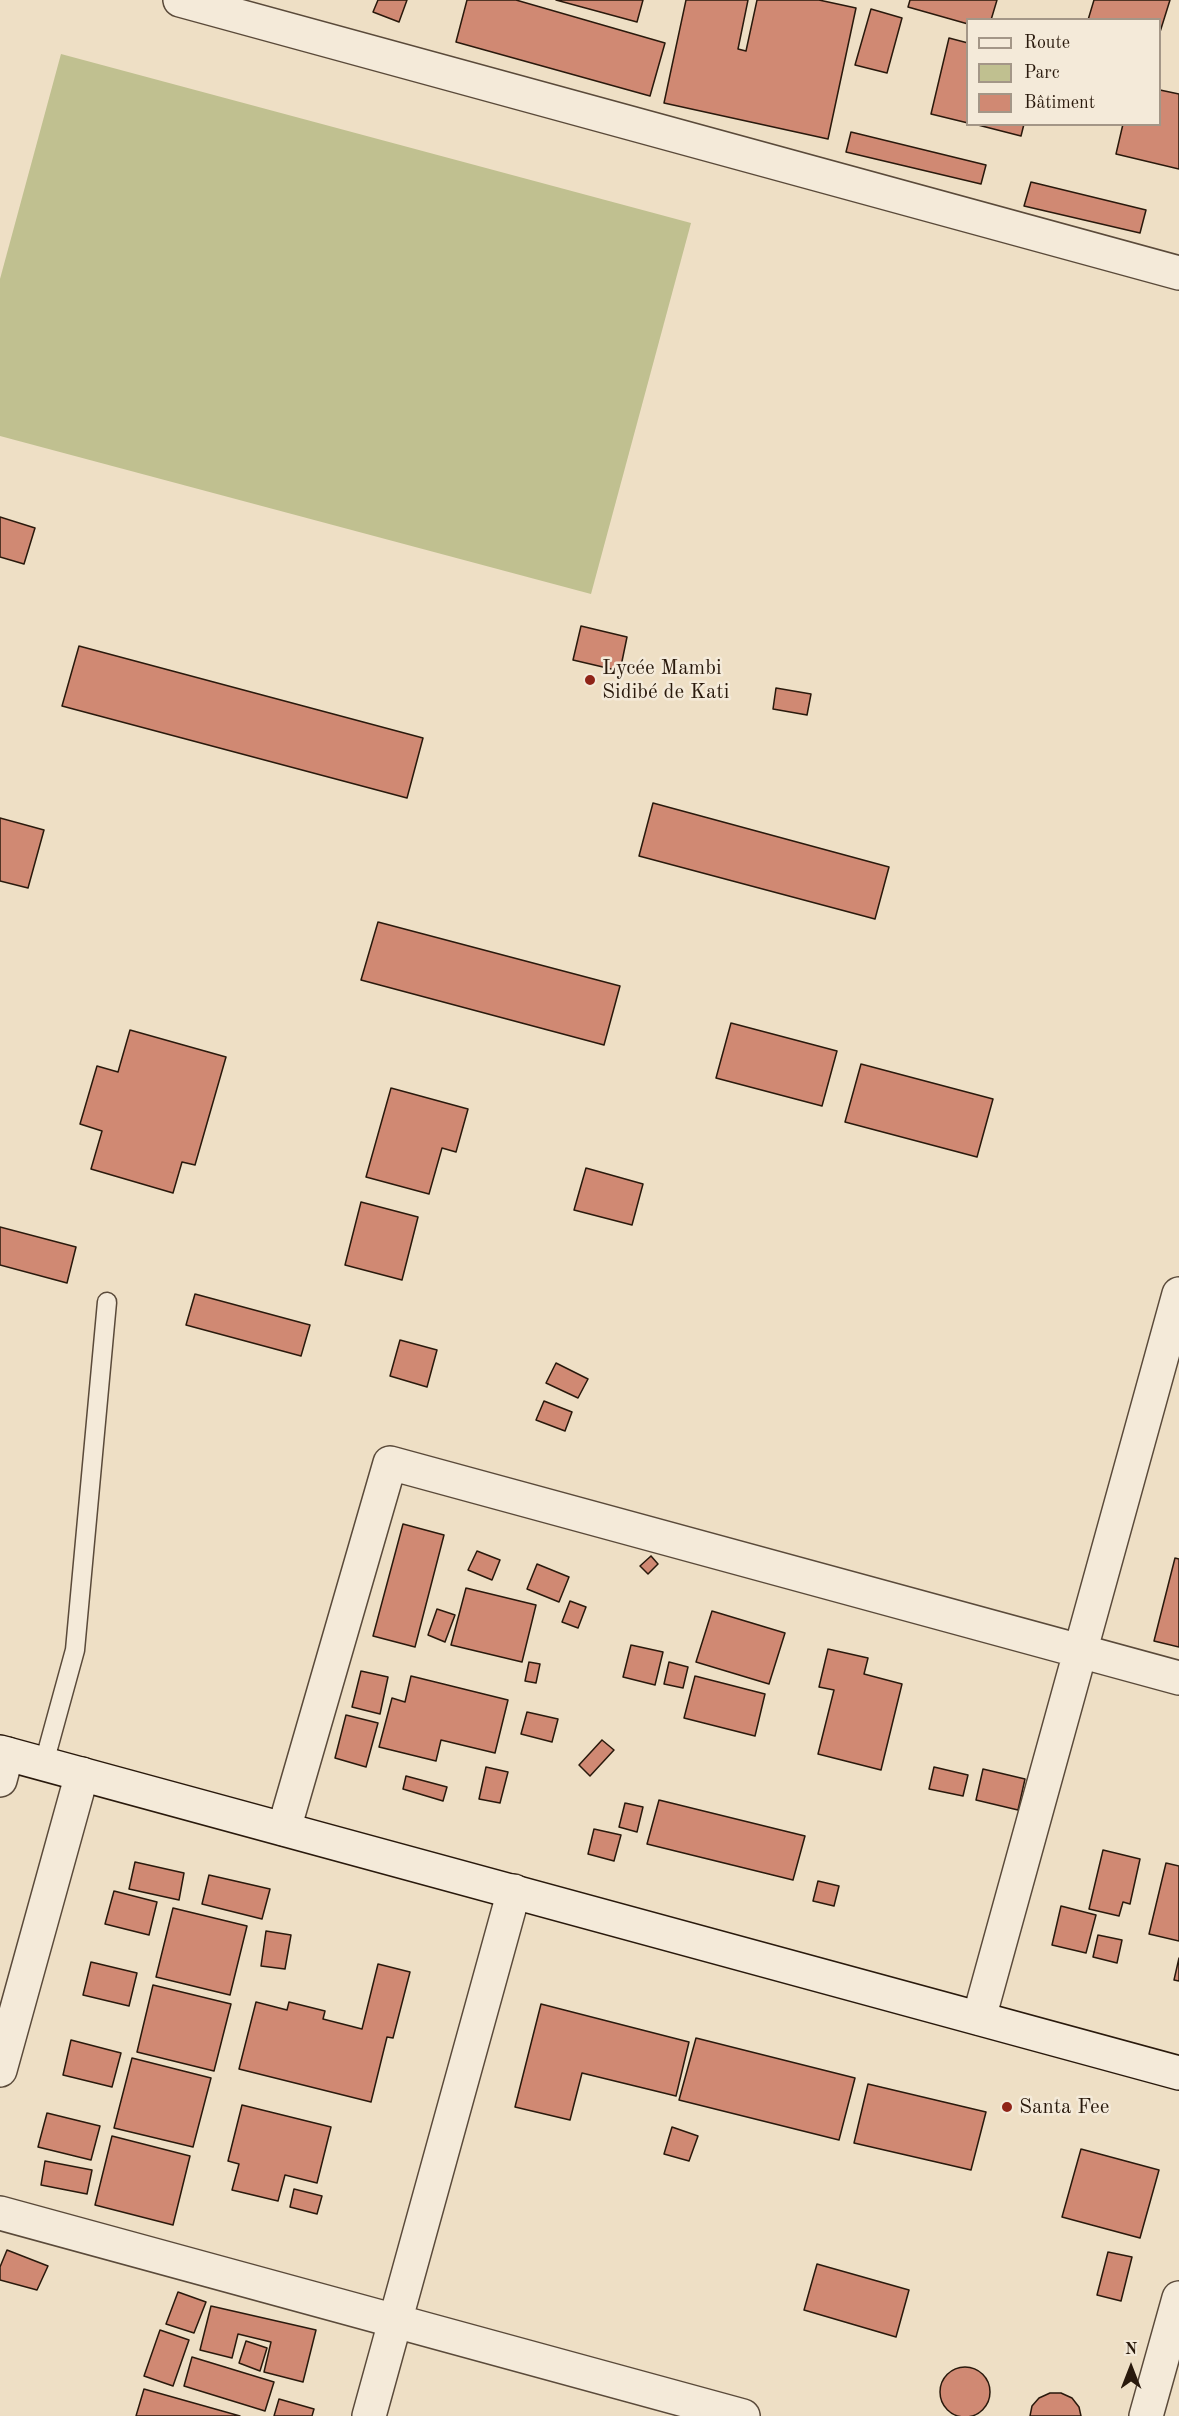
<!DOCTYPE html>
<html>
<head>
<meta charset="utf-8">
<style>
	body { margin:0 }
	#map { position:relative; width:1179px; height:2416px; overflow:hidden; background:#eedfc5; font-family:"Old Standard TT",serif }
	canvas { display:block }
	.legend { position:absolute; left:966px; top:18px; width:195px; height:108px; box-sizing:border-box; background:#f4ead9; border:2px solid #a39687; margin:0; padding:8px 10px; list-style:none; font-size:18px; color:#29190c }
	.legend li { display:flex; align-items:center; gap:12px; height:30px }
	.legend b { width:30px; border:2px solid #a39687 }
	.north { position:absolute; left:1101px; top:2338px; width:60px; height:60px; -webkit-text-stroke:4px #f4ead9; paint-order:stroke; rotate:0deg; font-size:16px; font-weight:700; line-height:24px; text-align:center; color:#29190c }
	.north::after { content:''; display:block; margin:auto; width:21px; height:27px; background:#29190c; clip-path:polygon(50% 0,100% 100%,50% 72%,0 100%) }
</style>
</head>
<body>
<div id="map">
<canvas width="1179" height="2416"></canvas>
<ul class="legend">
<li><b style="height:8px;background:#f4ead9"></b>Route</li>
<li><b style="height:16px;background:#c0c090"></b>Parc</li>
<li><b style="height:16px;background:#d08973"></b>Bâtiment</li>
</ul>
<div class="north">N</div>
</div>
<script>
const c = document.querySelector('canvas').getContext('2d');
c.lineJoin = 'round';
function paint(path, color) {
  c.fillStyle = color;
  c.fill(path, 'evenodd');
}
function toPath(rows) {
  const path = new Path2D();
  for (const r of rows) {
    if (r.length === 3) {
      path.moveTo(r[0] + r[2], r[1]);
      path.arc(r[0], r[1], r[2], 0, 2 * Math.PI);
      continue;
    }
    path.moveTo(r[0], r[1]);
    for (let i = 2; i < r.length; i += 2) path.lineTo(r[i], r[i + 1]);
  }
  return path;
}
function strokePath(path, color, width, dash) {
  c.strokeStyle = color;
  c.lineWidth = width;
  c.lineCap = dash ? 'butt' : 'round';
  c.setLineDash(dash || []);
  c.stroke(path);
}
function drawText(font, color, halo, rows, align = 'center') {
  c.font = font + ' "Old Standard TT",serif';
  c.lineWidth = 5;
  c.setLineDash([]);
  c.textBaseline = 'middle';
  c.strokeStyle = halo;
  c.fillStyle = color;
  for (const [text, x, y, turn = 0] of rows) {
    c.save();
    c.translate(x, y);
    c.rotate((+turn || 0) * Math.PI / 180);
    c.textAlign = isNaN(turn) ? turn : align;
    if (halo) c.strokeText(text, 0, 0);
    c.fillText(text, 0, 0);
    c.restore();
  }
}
const green = toPath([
	[61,54,691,223,591,594,0,436,0,279]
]);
const building = toPath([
	[378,0,407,0,399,22,373,12,378,0],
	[467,0,516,0,665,43,650,96,456,42,467,0],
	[556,0,643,0,637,22,556,0],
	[686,0,748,0,738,49,746,51,757,0,819,0,856,8,828,139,664,103,686,0],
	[910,0,997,0,991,20,968,20,968,24,908,7,910,0],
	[1094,0,1170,0,1160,32,1160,20,1088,20,1094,0],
	[871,9,902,18,887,73,855,65,871,9],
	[949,38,968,43,968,123,931,114,949,38],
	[1160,90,1179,94,1179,169,1116,154,1123,124,1160,124,1160,90],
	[974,124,1024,124,1021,136,974,124],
	[851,132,986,165,981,184,846,152,851,132],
	[1031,182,1146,210,1140,233,1024,206,1031,182],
	[0,517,35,528,24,564,0,557,0,517],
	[581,626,627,637,620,671,573,660,581,626],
	[79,646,423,738,407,798,62,706,79,646],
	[776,688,811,694,807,715,773,709,776,688],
	[653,803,889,867,875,919,639,856,653,803],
	[0,818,44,830,28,888,0,881,0,818],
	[378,922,620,986,604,1045,361,980,378,922],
	[731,1023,837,1051,822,1106,716,1078,731,1023],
	[130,1030,226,1057,195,1165,182,1162,173,1193,91,1169,102,1131,80,1124,97,1066,118,1072,130,1030],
	[861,1064,993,1099,977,1157,845,1122,861,1064],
	[391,1088,468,1109,456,1152,442,1148,429,1194,366,1177,391,1088],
	[586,1168,643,1184,632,1225,574,1210,586,1168],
	[361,1202,418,1217,402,1280,345,1265,361,1202],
	[0,1227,76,1247,67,1283,0,1265,0,1227],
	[195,1294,310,1325,301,1356,186,1325,195,1294],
	[400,1340,437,1350,427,1387,390,1376,400,1340],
	[556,1363,588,1379,578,1398,546,1383,556,1363],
	[544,1401,572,1412,565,1431,536,1420,544,1401],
	[403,1524,444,1535,415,1647,373,1636,403,1524],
	[477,1551,500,1560,492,1580,468,1570,477,1551],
	[651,1556,658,1564,648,1574,640,1566,651,1556],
	[1175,1558,1179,1559,1179,1647,1154,1641,1175,1558],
	[537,1564,569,1577,559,1602,527,1589,537,1564],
	[466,1588,536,1605,522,1662,451,1645,466,1588],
	[570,1601,586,1607,578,1628,562,1622,570,1601],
	[437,1609,455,1615,445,1642,428,1635,437,1609],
	[712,1611,785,1633,769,1684,696,1662,712,1611],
	[631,1645,663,1652,655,1685,623,1677,631,1645],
	[828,1649,868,1658,864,1674,902,1684,881,1770,818,1754,834,1690,819,1687,828,1649],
	[529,1662,540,1664,536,1683,525,1681,529,1662],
	[669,1662,688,1667,683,1688,664,1684,669,1662],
	[361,1671,388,1677,380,1714,352,1707,361,1671],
	[411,1676,508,1700,495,1753,441,1740,436,1761,379,1747,392,1698,405,1702,411,1676],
	[695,1676,765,1694,755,1736,684,1718,695,1676],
	[527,1712,558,1719,552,1742,521,1734,527,1712],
	[346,1715,378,1723,366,1767,335,1758,346,1715],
	[602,1740,614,1750,590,1776,579,1765,602,1740],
	[486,1767,508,1772,500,1803,479,1799,486,1767],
	[934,1767,968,1775,963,1796,929,1789,934,1767],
	[983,1769,1025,1779,1018,1810,976,1800,983,1769],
	[406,1776,447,1787,443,1801,403,1789,406,1776],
	[659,1800,805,1836,793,1880,647,1844,659,1800],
	[625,1803,643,1807,637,1832,619,1827,625,1803],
	[594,1829,621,1835,614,1861,588,1854,594,1829],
	[1103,1850,1140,1859,1130,1904,1123,1902,1119,1916,1089,1909,1103,1850],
	[135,1862,184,1873,179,1900,129,1889,135,1862],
	[1166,1863,1179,1866,1179,1941,1149,1934,1166,1863],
	[209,1875,270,1889,262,1919,202,1904,209,1875],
	[818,1881,839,1886,834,1906,813,1901,818,1881],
	[114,1891,157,1902,149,1935,105,1924,114,1891],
	[1061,1906,1096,1915,1086,1953,1052,1945,1061,1906],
	[173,1908,247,1926,230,1995,156,1977,173,1908],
	[266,1931,291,1935,285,1969,261,1966,266,1931],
	[1098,1935,1122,1940,1117,1963,1093,1957,1098,1935],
	[1179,1958,1179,1981,1174,1980,1179,1958],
	[91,1962,137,1973,129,2006,83,1995,91,1962],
	[378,1964,410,1972,393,2038,387,2037,371,2102,239,2069,256,2002,287,2010,289,2002,325,2011,323,2019,362,2029,378,1964],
	[153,1985,231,2004,214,2071,137,2052,153,1985],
	[541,2004,689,2042,676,2096,582,2073,570,2120,515,2107,541,2004],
	[696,2038,855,2078,839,2140,679,2100,696,2038],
	[71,2040,121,2053,112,2087,63,2075,71,2040],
	[132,2058,211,2078,193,2147,114,2128,132,2058],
	[868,2084,986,2112,971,2170,854,2143,868,2084],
	[242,2105,331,2127,317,2183,285,2175,278,2201,232,2190,239,2164,228,2161,242,2105],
	[47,2113,100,2126,91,2160,38,2147,47,2113],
	[672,2127,698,2136,689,2161,664,2154,672,2127],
	[112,2136,190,2156,173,2225,95,2205,112,2136],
	[1081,2149,1159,2170,1140,2238,1062,2217,1081,2149],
	[45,2161,92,2170,87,2194,41,2185,45,2161],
	[294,2189,322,2196,317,2214,290,2207,294,2189],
	[7,2250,48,2266,37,2290,0,2280,0,2267,7,2250],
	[1108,2252,1132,2257,1121,2301,1097,2295,1108,2252],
	[817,2264,909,2290,896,2337,804,2310,817,2264],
	[178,2292,206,2302,194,2333,166,2324,178,2292],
	[211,2306,316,2330,303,2382,264,2372,271,2342,238,2334,232,2358,200,2350,211,2306],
	[160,2330,189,2340,173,2386,144,2376,160,2330],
	[246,2341,267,2348,260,2371,239,2363,246,2341],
	[192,2357,274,2382,265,2411,184,2386,192,2357],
	[965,2392,25],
	[144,2389,240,2416,136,2416,144,2389],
	[1050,2393,1061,2393,1072,2398,1079,2407,1081,2416,1030,2416,1032,2406,1039,2398,1050,2393],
	[279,2399,314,2409,312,2416,274,2416,279,2399]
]);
const service = toPath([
	[44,1763,75,1650,107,1302]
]);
const minor = toPath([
	[180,0,1179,273],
	[284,1829,390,1463,1179,1678],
	[979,2018,1179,1294],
	[0,2213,743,2416],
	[369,2416,514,1891],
	[1146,2416,1179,2298]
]);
const tertiary = toPath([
	[0,1780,7,1754],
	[0,2070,82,1774]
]);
const secondary = toPath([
	[0,1752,1179,2073]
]);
const markers = [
	[590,680,6,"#8f2418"],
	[1007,2107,6,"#8f2418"]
];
const poiNames = [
	["Lycée Mambi",602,668],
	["Sidibé de Kati",602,692],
	["Santa Fee",1019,2107]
];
paint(green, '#c0c090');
paint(building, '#d08973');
strokePath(building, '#29190c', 1.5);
strokePath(service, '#5a4a3a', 21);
strokePath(minor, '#5a4a3a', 36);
strokePath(tertiary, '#5a4a3a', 36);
strokePath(secondary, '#29190c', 36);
strokePath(service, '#f4ead9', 18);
strokePath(minor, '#f4ead9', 33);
strokePath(tertiary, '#f4ead9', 33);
strokePath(secondary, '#f4ead9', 33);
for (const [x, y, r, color] of markers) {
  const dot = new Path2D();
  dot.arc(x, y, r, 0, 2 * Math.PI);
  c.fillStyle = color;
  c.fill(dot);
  strokePath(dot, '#f4ead9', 2);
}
drawText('21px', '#29190c', '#f4ead9', poiNames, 'left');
</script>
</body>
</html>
